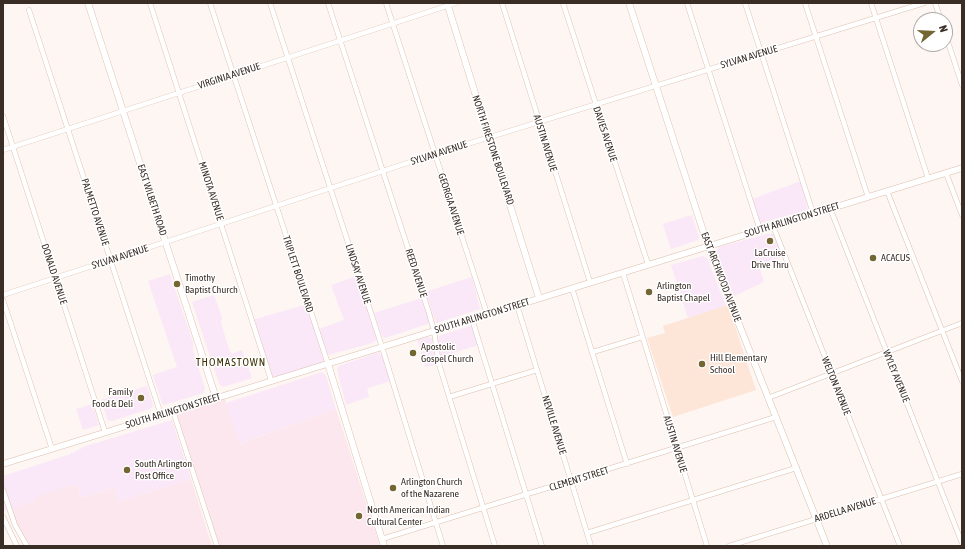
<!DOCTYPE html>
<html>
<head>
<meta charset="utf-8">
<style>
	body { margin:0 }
	#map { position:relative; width:965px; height:549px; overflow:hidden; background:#fdf6f2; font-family:"Asap Condensed",sans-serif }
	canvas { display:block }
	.frame { position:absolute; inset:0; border:4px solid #392d26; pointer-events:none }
	.north { position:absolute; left:913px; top:12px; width:40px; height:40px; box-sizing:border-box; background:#fff; border:1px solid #b0aba8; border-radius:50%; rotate:72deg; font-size:11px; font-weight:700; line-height:16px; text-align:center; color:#392d26 }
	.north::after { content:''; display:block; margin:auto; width:14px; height:18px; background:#736633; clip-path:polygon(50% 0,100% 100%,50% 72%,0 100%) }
</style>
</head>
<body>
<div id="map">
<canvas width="965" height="549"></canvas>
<div class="frame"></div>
<div class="north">N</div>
</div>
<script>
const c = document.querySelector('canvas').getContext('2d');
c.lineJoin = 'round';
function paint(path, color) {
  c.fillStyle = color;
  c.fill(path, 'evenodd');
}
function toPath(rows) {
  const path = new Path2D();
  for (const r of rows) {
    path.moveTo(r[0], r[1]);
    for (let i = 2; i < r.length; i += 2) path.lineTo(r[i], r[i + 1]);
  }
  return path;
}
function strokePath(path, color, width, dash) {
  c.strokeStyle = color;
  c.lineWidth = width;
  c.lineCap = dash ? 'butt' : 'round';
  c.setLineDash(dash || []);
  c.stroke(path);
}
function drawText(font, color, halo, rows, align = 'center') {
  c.font = font + ' "Asap Condensed",sans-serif';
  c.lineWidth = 3;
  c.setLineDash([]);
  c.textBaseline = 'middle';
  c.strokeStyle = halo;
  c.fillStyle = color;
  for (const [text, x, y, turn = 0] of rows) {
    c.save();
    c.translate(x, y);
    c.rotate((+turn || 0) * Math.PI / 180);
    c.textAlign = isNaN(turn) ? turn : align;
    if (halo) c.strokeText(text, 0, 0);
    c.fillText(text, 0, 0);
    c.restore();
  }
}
const commercial = toPath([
	[801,181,808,210,760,223,752,199],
	[692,215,699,237,698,240,671,249,663,224],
	[767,234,773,234,783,256,759,267,764,282,732,297,715,254,716,251,719,247],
	[703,256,707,258,726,306,688,318,671,265],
	[170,274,193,342,193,350,205,389,203,393,164,405,162,403,153,375,177,367,148,281],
	[357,276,377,340,372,343,328,355,319,329,344,320,331,285],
	[472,277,480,309,436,323,425,292],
	[214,295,222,317,221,323,229,349,232,354,242,350,252,378,223,387,219,384,192,302],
	[422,298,430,323,385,338,382,336,374,313],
	[308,304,328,364,271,380,252,320],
	[470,326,473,327,479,345,439,357,438,339,439,336],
	[428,337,432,338,436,365,425,367,417,339],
	[379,352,382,356,391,381,367,388,369,397,346,405,337,369,339,366],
	[322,372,326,376,336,409,238,444,226,403],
	[147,386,153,405,152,408,112,421,108,421,101,400],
	[92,404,99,425,83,430,76,409],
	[172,420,191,479,118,502,113,488,81,498,77,484,35,498,36,501,3,511,3,476,68,455,86,446]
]);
const industrial = toPath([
	[224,396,239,444,336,409,380,546,217,546,173,411],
	[191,479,212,546,29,546,18,527,12,508,36,501,35,497,77,484,81,498,114,488,118,502]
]);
const built = toPath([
	[728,305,756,390,673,417,647,338,665,333,663,326]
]);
const street = toPath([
	[150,3,271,380],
	[210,3,328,364],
	[270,3,382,347,443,546],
	[328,3,429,313,434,331,439,364,495,546],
	[386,3,487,314],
	[502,3,590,282],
	[563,3,648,264],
	[687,3,760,230],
	[745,3,813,213],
	[805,3,868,197],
	[871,3,928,178],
	[935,3,941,20],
	[29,10,161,415],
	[945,33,962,85],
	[3,116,105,432],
	[3,150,456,3],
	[946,173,962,215],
	[887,191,962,381],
	[830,208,962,543],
	[773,226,900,546],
	[623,273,707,546],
	[572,288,627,464],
	[3,295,435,154,924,3],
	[3,300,52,449],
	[517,305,591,546],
	[472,319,542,546],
	[593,352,642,337],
	[449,397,537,370],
	[768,398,962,323],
	[173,411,217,546],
	[3,490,15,525,27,546],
	[3,517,17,546],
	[587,533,796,468],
	[382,539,776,417],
	[729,546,962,474]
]);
const secondary = toPath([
	[88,3,216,398],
	[447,3,539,298],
	[629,3,708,246,827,546],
	[328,364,384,546],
	[3,464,962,168]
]);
const markers = [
	[770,241,4,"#736633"],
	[873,258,4,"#736633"],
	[177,284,4,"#736633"],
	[649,292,4,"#736633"],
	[413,353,4,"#736633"],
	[702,364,4,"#736633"],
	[141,398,4,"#736633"],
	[127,470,4,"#736633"],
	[393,488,4,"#736633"],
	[359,516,4,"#736633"]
];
const streetNames = [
	["SYLVAN AVENUE",749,57,-17],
	["VIRGINIA AVENUE",229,76,-18],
	["DAVIES AVENUE",605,134,72],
	["AUSTIN AVENUE",545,143,73],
	["NORTH FIRESTONE BOULEVARD",493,150,72],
	["SYLVAN AVENUE",439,153,-18],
	["MINOTA AVENUE",211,191,72],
	["EAST WILBETH ROAD",152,200,72],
	["GEORGIA AVENUE",451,204,72],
	["PALMETTO AVENUE",95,212,72],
	["SOUTH ARLINGTON STREET",792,220,-17],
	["SYLVAN AVENUE",120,257,-18],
	["REED AVENUE",416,273,72],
	["DONALD AVENUE",54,274,72],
	["TRIPLETT BOULEVARD",298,274,72],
	["LINDSAY AVENUE",358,274,72],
	["EAST ARCHWOOD AVENUE",721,277,69],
	["SOUTH ARLINGTON STREET",482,316,-17],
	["WYLEY AVENUE",896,376,68],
	["WELTON AVENUE",836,386,68],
	["SOUTH ARLINGTON STREET",173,411,-17],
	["NEVILLE AVENUE",554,425,73],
	["AUSTIN AVENUE",675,444,73],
	["CLEMENT STREET",579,479,-17],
	["ARDELLA AVENUE",845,510,-17]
];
const poiNames = [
	["LaCruise",770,253,"center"],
	["Drive Thru",770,265,"center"],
	["ACACUS",881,258],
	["Timothy",185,278],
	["Baptist Church",185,290],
	["Arlington",657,286],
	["Baptist Chapel",657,298],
	["Apostolic",421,347],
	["Gospel Church",421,359],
	["Hill Elementary",710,358],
	["School",710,370],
	["Family",133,392,"right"],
	["Food & Deli",133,404,"right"],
	["South Arlington",135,464],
	["Post Office",135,476],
	["Arlington Church",401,482],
	["of the Nazarene",401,494],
	["North American Indian",367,510],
	["Cultural Center",367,522]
];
const neighbourhoodNames = [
	["THOMASTOWN",231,363]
];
paint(commercial, '#fae7f7');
paint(industrial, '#fce7ee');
paint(built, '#fde6d8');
strokePath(street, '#debfad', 5.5);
strokePath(secondary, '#debfad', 7);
strokePath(street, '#fff', 4.5);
strokePath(secondary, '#fff', 6);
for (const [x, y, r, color] of markers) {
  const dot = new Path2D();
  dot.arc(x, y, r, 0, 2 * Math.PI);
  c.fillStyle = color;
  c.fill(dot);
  strokePath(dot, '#fff', 1.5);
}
drawText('10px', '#392d26', '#fff', streetNames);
drawText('10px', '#392d26', '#fff', poiNames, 'left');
c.letterSpacing = '1px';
drawText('11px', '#3b3105', '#fff', neighbourhoodNames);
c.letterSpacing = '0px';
</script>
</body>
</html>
